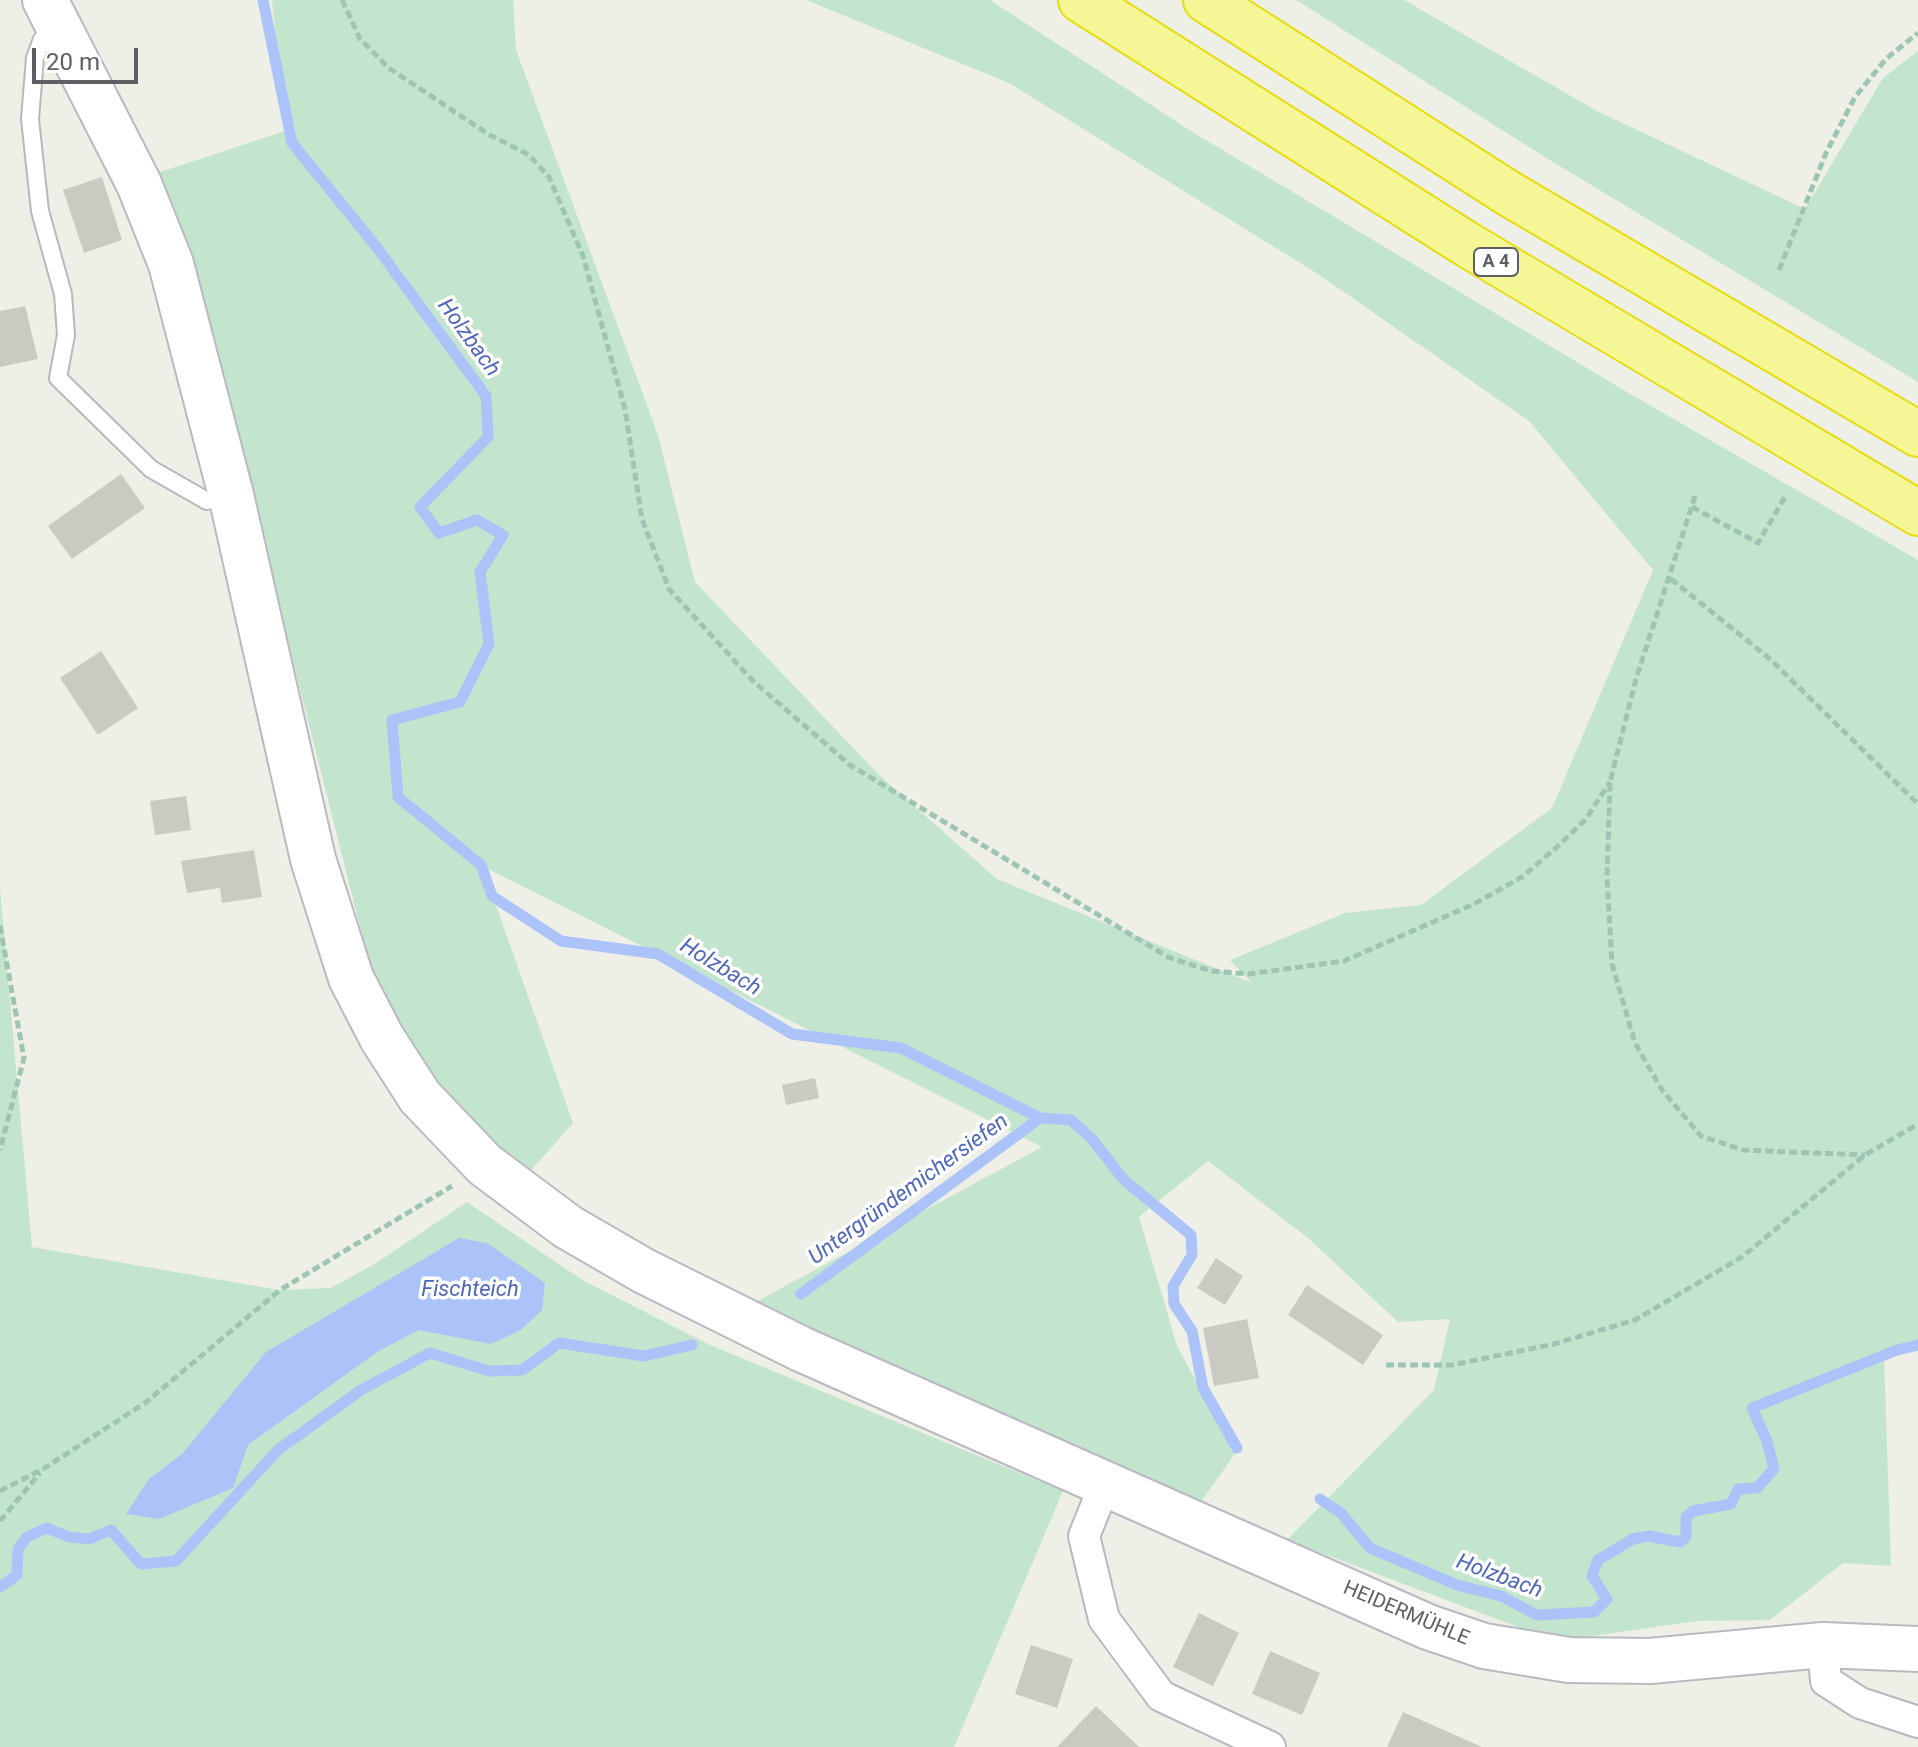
<!DOCTYPE html>
<html>
<head>
<meta charset="utf-8">
<style>
	body { margin:0 }
	#map { position:relative; width:1918px; height:1747px; overflow:hidden; background:#eeefe6; font-family:Roboto,sans-serif }
	canvas { display:block }
	.scale { position:absolute; left:32px; top:48px; width:106px; height:36px; box-sizing:border-box; border:4px solid #5e5f65; border-top:0; padding-left:10px; font-size:24px; line-height:28px; white-space:nowrap; color:#5e5f65; -webkit-text-stroke:6px #fff; paint-order:stroke }
</style>
</head>
<body>
<div id="map">
<canvas width="1918" height="1747"></canvas>
<div class="scale">20 m</div>
</div>
<script>
const c = document.querySelector('canvas').getContext('2d');
c.lineJoin = 'round';
function paint(path, color) {
  c.fillStyle = color;
  c.fill(path, 'evenodd');
}
function toPath(rows) {
  const path = new Path2D();
  for (const r of rows) {
    path.moveTo(r[0], r[1]);
    for (let i = 2; i < r.length; i += 2) path.lineTo(r[i], r[i + 1]);
  }
  return path;
}
function strokePath(path, color, width, dash) {
  c.strokeStyle = color;
  c.lineWidth = width;
  c.lineCap = dash ? 'butt' : 'round';
  c.setLineDash(dash || []);
  c.stroke(path);
}
function drawText(font, color, halo, rows, align = 'center') {
  c.font = font + ' Roboto,sans-serif';
  c.lineWidth = 7;
  c.setLineDash([]);
  c.textBaseline = 'middle';
  c.strokeStyle = halo;
  c.fillStyle = color;
  for (const [text, x, y, turn = 0] of rows) {
    c.save();
    c.translate(x, y);
    c.rotate((+turn || 0) * Math.PI / 180);
    c.textAlign = isNaN(turn) ? turn : align;
    if (halo) c.strokeText(text, 0, 0);
    c.fillText(text, 0, 0);
    c.restore();
  }
}
const green = toPath([
	[272,0,513,0,516,50,658,435,695,582,879,775,997,879,1252,983,1230,960,1345,913,1421,905,1552,808,1653,570,1529,421,1318,274,1009,83,806,0,990,0,1194,133,1632,395,1918,560,1918,1346,1884,1356,1891,1566,1843,1563,1770,1620,1697,1621,1585,1637,1547,1638,1287,1540,1434,1390,1450,1319,1398,1322,1308,1238,1208,1161,1139,1217,1177,1346,1235,1454,1200,1503,803,1328,754,1303,1042,1147,482,866,573,1123,526,1176,448,1100,404,1038,374,982,255,511,216,341,160,172,285,131],
	[1296,0,1404,0,1597,111,1805,209,1883,78,1918,51,1918,382,1548,159],
	[0,889,32,1247,279,1290,331,1288,378,1262,467,1202,584,1281,710,1345,1063,1491,954,1747,0,1747]
]);
const water = toPath([
	[459,1238,487,1243,545,1283,542,1310,521,1330,491,1344,419,1330,377,1352,248,1445,233,1488,159,1519,126,1514,149,1479,182,1454,266,1352]
]);
const stream = toPath([
	[263,0,292,143,375,245,486,396,488,437,420,507,439,533,477,520,503,535,480,572,489,644,460,702,392,720,398,797,481,865,492,896,561,941,658,954,792,1034,901,1048,1040,1118,1071,1120,1092,1139,1124,1180,1191,1235,1192,1255,1173,1286,1174,1304,1192,1331,1203,1388,1237,1448],
	[801,1294,1040,1118],
	[1320,1499,1341,1513,1370,1548,1457,1585,1501,1596,1537,1615,1594,1612,1607,1599,1592,1576,1598,1560,1633,1539,1649,1536,1680,1542,1686,1537,1686,1517,1693,1511,1731,1504,1738,1489,1757,1488,1774,1469,1767,1441,1752,1408,1897,1350,1918,1345],
	[0,1587,17,1575,18,1549,27,1537,47,1528,69,1537,89,1539,111,1530,141,1564,176,1561,278,1450,361,1390,430,1353,489,1371,522,1370,559,1343,644,1356,692,1345]
]);
const building = toPath([
	[102,177,122,240,84,253,63,190],
	[25,306,38,359,0,367,0,311],
	[121,474,145,508,72,559,48,526],
	[101,651,138,708,98,735,60,678],
	[186,796,191,830,155,835,150,801],
	[254,850,262,897,222,903,220,888,187,893,181,861],
	[815,1078,819,1098,786,1105,782,1085],
	[1216,1258,1243,1276,1225,1305,1197,1288],
	[1307,1285,1383,1335,1363,1365,1288,1315],
	[1247,1319,1259,1378,1214,1386,1203,1328],
	[1199,1613,1239,1633,1213,1686,1173,1667],
	[1031,1645,1073,1659,1057,1708,1015,1694],
	[1270,1651,1320,1673,1302,1715,1252,1694],
	[1096,1706,1139,1747,1057,1747],
	[1403,1712,1482,1747,1387,1747]
]);
const path = toPath([
	[342,0,360,39,389,68,488,134,529,155,549,177,583,256,625,409,642,519,669,589,753,681,850,765,1168,957,1211,971,1249,974,1344,961,1474,904,1522,877,1557,847,1585,820,1610,782],
	[1779,270,1826,153,1855,97,1886,59,1918,33],
	[1695,496,1636,679,1610,782,1607,878,1612,964,1635,1043,1662,1090,1701,1136,1743,1150,1865,1155],
	[1692,507,1758,543,1785,497],
	[1671,579,1770,659,1918,804],
	[0,926,24,1058,0,1150],
	[1386,1365,1452,1365,1554,1344,1635,1320,1742,1257,1865,1155,1918,1124],
	[0,1491,43,1469,145,1403,280,1290,452,1186],
	[0,1521,40,1473]
]);
const lane = toPath([
	[58,30,42,39,35,58,30,119,40,211,63,294,66,335,58,378,151,469,207,501,230,496]
]);
const street = toPath([
	[1105,1484,1084,1536,1104,1619,1161,1696,1270,1747],
	[1823,1645,1826,1681,1860,1703,1918,1722]
]);
const secondary = toPath([
	[45,0,139,184,171,264,231,495,313,859,351,978,382,1038,420,1097,485,1165,568,1227,644,1271,801,1349,1428,1627,1484,1646,1569,1660,1650,1661,1823,1645,1918,1649]
]);
const highway = toPath([
	[1081,0,1468,245,1918,513],
	[1206,0,1508,193,1918,434]
]);
const shields = [
	[1496,262,44]
];
const shieldNames = [
	["A 4",1496,262]
];
const streetNames = [
	["HEIDERMÜHLE",1406,1614,23]
];
const waterNames = [
	["Holzbach",468,338,54],
	["Holzbach",720,968,31],
	["Untergründemichersiefen",909,1190,-36],
	["Fischteich",470,1290],
	["Holzbach",1499,1577,20]
];
paint(green, '#c4e5cd');
paint(water, '#acc3f9');
strokePath(stream, '#acc3f9', 11);
paint(building, '#cbcac2');
strokePath(lane, '#b8b9bf', 20);
strokePath(street, '#b8b9bf', 34);
strokePath(secondary, '#b9bac1', 48);
strokePath(highway, '#e6dc0f', 48);
strokePath(path, '#9ec5b3', 5, [8, 4]);
strokePath(lane, '#fff', 16);
strokePath(street, '#fff', 30);
strokePath(secondary, '#fff', 44);
strokePath(highway, '#f5f696', 44);
for (const [x, y, w] of shields) {
  const box = new Path2D();
  box.roundRect(x - w / 2, y - 14, w, 28, 6);
  c.fillStyle = '#fff';
  c.fill(box);
  strokePath(box, '#5e5f65', 2);
}
drawText('bold 18px', '#5e5f65', null, shieldNames);
drawText('20px', '#5e5f65', '#fff', streetNames);
drawText('italic 22px', '#4f67bc', '#fff', waterNames);
</script>
</body>
</html>
